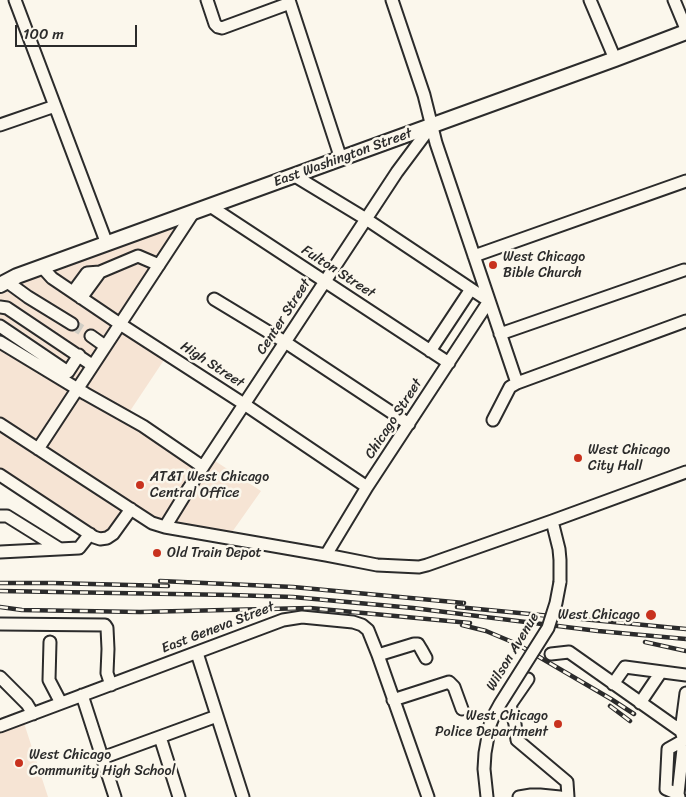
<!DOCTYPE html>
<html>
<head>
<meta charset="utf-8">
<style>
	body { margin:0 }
	#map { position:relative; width:686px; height:797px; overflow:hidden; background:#fbf7ec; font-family:Sriracha,sans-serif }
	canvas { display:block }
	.scale { position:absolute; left:15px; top:25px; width:122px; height:22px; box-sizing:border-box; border:2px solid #2b2b2b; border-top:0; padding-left:6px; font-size:15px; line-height:18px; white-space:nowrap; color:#2b2b2b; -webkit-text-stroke:4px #fbf7ec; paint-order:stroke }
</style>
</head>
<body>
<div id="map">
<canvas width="686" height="797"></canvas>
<div class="scale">100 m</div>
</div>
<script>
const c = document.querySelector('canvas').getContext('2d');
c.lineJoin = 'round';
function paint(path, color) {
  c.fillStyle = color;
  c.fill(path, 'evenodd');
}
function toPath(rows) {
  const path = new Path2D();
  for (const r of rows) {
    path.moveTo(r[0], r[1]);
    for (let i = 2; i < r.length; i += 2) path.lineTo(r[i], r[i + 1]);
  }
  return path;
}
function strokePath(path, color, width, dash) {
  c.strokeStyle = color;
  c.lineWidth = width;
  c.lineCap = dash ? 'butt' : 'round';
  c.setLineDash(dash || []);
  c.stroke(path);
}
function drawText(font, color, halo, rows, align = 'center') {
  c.font = font + ' Sriracha,sans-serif';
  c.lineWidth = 5;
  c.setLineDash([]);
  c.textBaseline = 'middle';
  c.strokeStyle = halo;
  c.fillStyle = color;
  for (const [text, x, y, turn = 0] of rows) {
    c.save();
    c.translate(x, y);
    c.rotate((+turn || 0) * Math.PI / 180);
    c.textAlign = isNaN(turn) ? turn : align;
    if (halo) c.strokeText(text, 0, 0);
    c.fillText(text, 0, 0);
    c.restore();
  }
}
const built = toPath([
	[188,217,119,321,46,268],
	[42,270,118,325,76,386,0,340,0,288],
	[121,327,166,357,126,417,79,389],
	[0,342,203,467,165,527,131,509,100,539,0,475],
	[212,459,261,491,230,535,169,525],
	[23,720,48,797,0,797,0,729]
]);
const minorTunnel = toPath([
	[72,324,91,336]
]);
const minor = toPath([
	[15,0,107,244],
	[207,0,215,24,218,27,222,28,290,3],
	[289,0,341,159],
	[392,0,424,95,436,143,517,383],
	[590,0,615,59],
	[674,0,686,29],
	[0,125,55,106],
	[295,176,366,219,489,301,367,487,326,555],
	[210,206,449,363],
	[474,256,686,181],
	[42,267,52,278,120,324,244,404,367,487],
	[6,281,28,297,72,324],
	[73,292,87,273,100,272,138,256,159,265],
	[81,298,100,272],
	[214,299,285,342,409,424],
	[0,307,7,308,92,365],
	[0,326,68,372,79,355],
	[500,334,684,270],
	[91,336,105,346],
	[0,342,86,394,143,426,203,467],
	[430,351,471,289],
	[493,420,510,387,517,383,686,321],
	[0,424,152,523,165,527,326,555,377,565,419,567,427,565,552,521,686,472],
	[38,449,193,213],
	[0,475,94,537,100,539,107,538,113,534,131,509],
	[0,516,7,516,60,549],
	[552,521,559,549,560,560,560,582],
	[165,527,189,488,397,172,432,125],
	[0,552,79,548,90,534],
	[0,624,105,625,107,628,108,649,107,673,111,685],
	[50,642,49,680,61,703],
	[197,653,243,797],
	[551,654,569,652,681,731,684,740,678,794,679,797],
	[378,655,414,644,418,644,421,649,426,658],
	[0,677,27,704,33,714],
	[528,679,510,705,515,724,517,740,567,782,568,797],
	[613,684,625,667,686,675],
	[82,695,115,797],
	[393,700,449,682,454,687,462,709],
	[640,703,661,672],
	[0,726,283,620,302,617,353,622,362,625,368,630,378,655,428,797],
	[681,731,686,693],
	[160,737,179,797],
	[102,758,217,716],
	[678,794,666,789,668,749,684,740],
	[487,797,484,769,485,753,490,725],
	[519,797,531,795,540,795,560,797]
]);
const major = toPath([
	[0,285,17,276,615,59,686,32]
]);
const rail = toPath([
	[160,581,293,587,464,603],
	[0,583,53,583,168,586],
	[0,591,231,595,293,597,413,608,598,631,686,639],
	[0,607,22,610,140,612,310,608,470,623],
	[457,607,686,629],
	[462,625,486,631,517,644,611,699,634,714],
	[645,642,686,651],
	[610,706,630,721]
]);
const minorBridge = toPath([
	[490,725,494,715,500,704,548,628,556,603,560,582]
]);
const markers = [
	[493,265,5,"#c8321e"],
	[578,458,5,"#c8321e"],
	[140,485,5,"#c8321e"],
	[157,553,5,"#c8321e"],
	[651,615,6,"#c8321e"],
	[558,724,5,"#c8321e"],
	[19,763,5,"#c8321e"]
];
const streetNames = [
	["East Washington Street",343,158,-20],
	["Fulton Street",338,272,33],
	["Center Street",284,317,-57],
	["High Street",212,365,33],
	["Chicago Street",394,419,-57],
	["East Geneva Street",218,628,-21],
	["Wilson Avenue",513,652,-59]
];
const poiNames = [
	["West Chicago",503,257],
	["Bible Church",503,273],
	["West Chicago",588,450],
	["City Hall",588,466],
	["AT&T West Chicago",150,477],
	["Central Office",150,493],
	["Old Train Depot",167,553],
	["West Chicago",640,615,"right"],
	["West Chicago",548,716,"right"],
	["Police Department",548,732,"right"],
	["West Chicago",29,755],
	["Community High School",29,771]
];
paint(built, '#f6e4d4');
strokePath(minorTunnel, '#d1cec5', 11, [11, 5.5]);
strokePath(minor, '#2b2b2b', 15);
strokePath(major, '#2b2b2b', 18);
strokePath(minor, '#fbf7ec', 11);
strokePath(major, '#fbf7ec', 14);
strokePath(rail, '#2b2b2b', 4.5);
strokePath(rail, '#fbf7ec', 2.5, [8]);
strokePath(minorBridge, '#2b2b2b', 15, []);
strokePath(minorBridge, '#fbf7ec', 11);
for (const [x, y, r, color] of markers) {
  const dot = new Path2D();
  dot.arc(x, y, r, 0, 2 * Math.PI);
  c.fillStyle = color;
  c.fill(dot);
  strokePath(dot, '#fbf7ec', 2);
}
drawText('14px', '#2b2b2b', '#fbf7ec', streetNames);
drawText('14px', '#2b2b2b', '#fbf7ec', poiNames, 'left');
</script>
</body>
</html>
